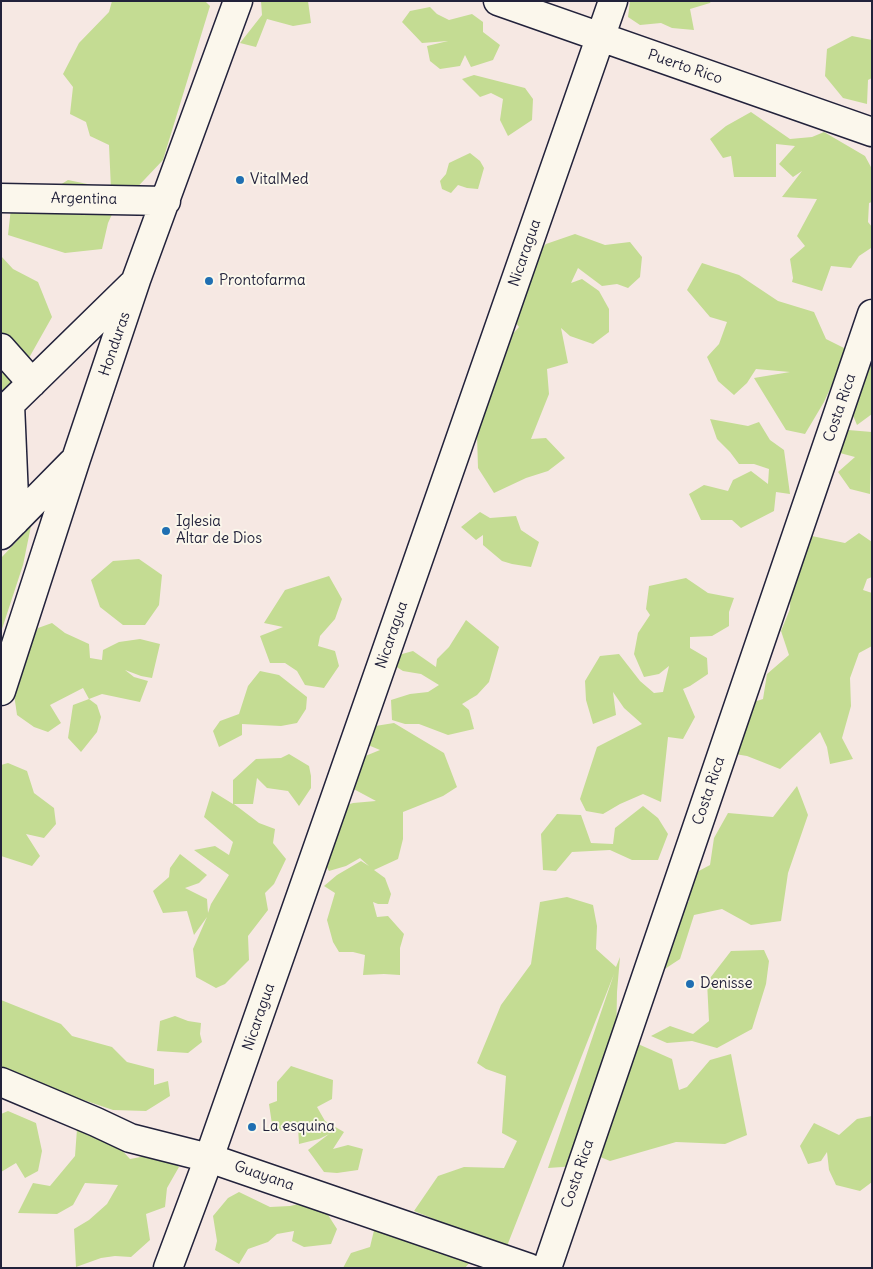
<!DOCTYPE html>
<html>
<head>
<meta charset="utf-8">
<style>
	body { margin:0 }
	#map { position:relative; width:873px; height:1269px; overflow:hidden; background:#f6e8e3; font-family:Delius,sans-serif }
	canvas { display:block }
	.frame { position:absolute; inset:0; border:2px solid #22223b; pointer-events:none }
</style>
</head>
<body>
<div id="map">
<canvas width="873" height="1269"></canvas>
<div class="frame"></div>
</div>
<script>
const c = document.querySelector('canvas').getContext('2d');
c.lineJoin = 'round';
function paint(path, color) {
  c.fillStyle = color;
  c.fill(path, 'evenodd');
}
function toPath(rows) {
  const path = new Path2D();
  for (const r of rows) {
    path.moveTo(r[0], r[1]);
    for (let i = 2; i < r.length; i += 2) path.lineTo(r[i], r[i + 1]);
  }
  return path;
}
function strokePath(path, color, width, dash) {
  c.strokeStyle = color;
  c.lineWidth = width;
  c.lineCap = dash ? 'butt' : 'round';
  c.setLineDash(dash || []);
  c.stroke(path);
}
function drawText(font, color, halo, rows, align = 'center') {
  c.font = font + ' Delius,sans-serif';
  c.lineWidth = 4;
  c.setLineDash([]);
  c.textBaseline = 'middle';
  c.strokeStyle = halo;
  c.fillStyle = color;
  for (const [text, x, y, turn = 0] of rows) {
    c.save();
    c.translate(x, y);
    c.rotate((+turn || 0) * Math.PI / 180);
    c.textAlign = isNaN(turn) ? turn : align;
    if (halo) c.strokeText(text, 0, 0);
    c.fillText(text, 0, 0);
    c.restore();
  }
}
const green = toPath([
	[112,1,205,1,210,6,163,160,127,198,111,189,109,145,90,136,86,122,70,114,73,87,63,74,79,43,109,12],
	[261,1,308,1,311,23,293,26,267,19,256,47,240,43,262,15],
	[630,1,711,1,710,3,690,9,694,30,672,28,661,23,640,25,628,17],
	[430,7,437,14,449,20,472,14,483,22,483,32,500,45,493,60,471,67,465,55,460,66,440,69,430,61,427,46,448,41,422,43,402,22,410,11],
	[852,36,872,40,872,78,868,80,867,104,843,98,825,76,827,49],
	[474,75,525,88,533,99,532,120,508,136,500,120,503,99,491,93,480,97,462,79],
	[751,112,790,139,812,137,824,132,865,156,872,169,872,202,869,203,868,222,872,227,871,248,859,256,851,268,831,266,822,291,792,282,793,278,790,259,805,246,797,236,817,199,782,197,802,171,793,177,779,164,795,146,776,144,776,177,734,177,731,156,723,158,710,139,726,126],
	[470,153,480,161,484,168,478,189,467,188,458,185,451,193,442,189,440,181,446,174,449,163],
	[68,180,97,186,114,210,108,223,102,249,65,253,8,235,11,208,39,198],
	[575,234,605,245,630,242,642,257,640,277,628,288,617,284,602,286,578,268,571,283,582,279,599,291,609,309,609,332,593,344,570,336,561,328,568,363,547,369,549,394,531,439,546,438,565,458,548,471,526,478,494,493,478,468,477,435,488,361,519,327,506,309,518,272,546,244],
	[1,256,13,269,38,282,52,317,16,381,1,394],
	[702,263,739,275,778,301,814,312,826,339,848,350,824,402,805,434,786,430,754,378,790,372,756,369,747,383,734,395,718,381,707,357,719,344,727,322,710,317,687,290],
	[872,359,872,414,857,425,852,413,857,391],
	[710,419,748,426,759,422,770,440,784,450,790,494,776,492,774,511,741,528,732,520,701,520,689,494,704,485,728,491,733,480,751,471,768,484,769,469,754,464,739,464,730,452,717,439],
	[848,430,872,432,870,494,850,489,838,472,855,457,840,453],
	[480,512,490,518,516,516,521,530,539,542,531,567,512,564,502,561,483,545,483,535,476,540,461,527],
	[31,526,23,565,1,632,1,558],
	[859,533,872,542,872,577,867,579,863,590,872,593,872,646,859,653,850,678,851,706,842,738,853,759,830,764,827,747,820,732,780,769,747,756,723,752,741,706,763,699,767,674,789,655,781,631,790,609,791,578,807,535,845,543],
	[139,559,162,575,159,605,145,625,123,625,100,607,91,580,113,561],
	[329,576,342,599,335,619,320,636,318,646,335,651,339,666,324,688,305,685,297,671,285,663,270,663,260,636,283,627,264,623,285,590],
	[686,578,708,593,734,598,729,612,729,626,712,636,690,637,690,648,707,658,708,674,690,686,683,689,695,717,683,739,668,737,661,802,643,794,620,804,603,814,586,811,580,799,597,747,642,724,624,708,613,692,616,715,593,724,586,700,585,681,600,656,619,654,640,681,654,693,663,692,669,666,659,674,644,677,634,654,638,633,650,615,646,609,649,586],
	[466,620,499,647,489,682,477,695,462,704,469,710,474,729,448,735,419,724,405,724,392,720,391,700,410,694,428,692,439,685,421,674,403,671,384,659,413,651,436,667,437,659,449,647],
	[52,623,65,633,89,644,90,658,102,660,103,650,119,642,140,639,160,644,152,678,141,676,125,670,134,677,148,681,140,702,102,694,89,699,97,705,101,717,97,732,81,752,68,738,73,705,89,699,83,688,50,705,61,723,48,732,34,727,17,715,13,687,20,681,27,650,38,628],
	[260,671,279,675,307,697,306,709,297,723,281,726,242,724,242,735,219,747,213,731,220,721,239,714,248,686],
	[394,723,444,753,457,787,443,796,403,812,403,839,398,859,374,870,385,878,391,894,388,904,378,904,373,902,377,917,388,916,404,934,400,948,400,975,384,974,363,975,365,955,353,952,339,952,333,942,327,920,335,893,324,886,337,875,361,861,369,866,360,858,346,866,329,871,317,850,331,810,353,803,376,801,348,786,348,763,380,750,356,740,369,727],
	[289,754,309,766,311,776,311,788,299,806,288,791,267,788,257,778,253,804,234,804,259,823,275,829,273,843,286,859,274,884,265,893,268,910,248,936,249,960,225,984,216,988,196,977,193,949,207,917,194,935,187,911,163,913,153,891,169,877,170,868,180,854,207,875,199,883,185,888,207,899,208,913,211,904,229,875,194,850,215,846,229,855,233,842,204,817,212,791,233,804,233,780,256,759,281,758],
	[8,763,27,771,34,793,54,808,56,824,44,838,26,834,40,856,32,866,1,856,1,765],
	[797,786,808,815,788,873,781,921,751,925,722,909,694,915,680,959,651,978,667,932,689,901,682,880,710,865,714,838,728,813,773,817],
	[643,806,658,818,668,834,658,860,632,860,610,850,572,852,556,871,543,870,541,834,557,814,581,815,591,843,613,844,615,828],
	[567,897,593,905,597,926,596,949,616,967,620,957,617,992,616,1047,638,1044,672,1059,679,1090,687,1087,710,1060,731,1054,747,1135,725,1144,676,1142,610,1161,593,1154,576,1166,548,1168,614,974,507,1246,488,1241,414,1211,438,1176,464,1167,504,1168,517,1141,502,1133,506,1076,486,1069,477,1063,501,1005,531,964,540,902],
	[764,950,769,961,766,984,752,1029,717,1048,692,1041,667,1043,651,1036,670,1026,693,1034,709,1021,707,982,731,951],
	[1,1000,61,1024,72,1036,112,1047,127,1062,154,1069,154,1085,168,1081,170,1096,146,1111,113,1110,1,1072],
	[175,1016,188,1021,201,1023,200,1034,202,1042,188,1053,157,1051,160,1021],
	[291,1066,333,1080,332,1099,317,1107,325,1121,344,1132,333,1149,348,1145,363,1149,358,1170,337,1173,324,1172,308,1150,329,1134,319,1139,299,1144,298,1127,273,1131,269,1104,277,1101,277,1082],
	[8,1111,36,1123,42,1151,38,1171,25,1178,16,1163,1,1172,1,1114],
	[872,1116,872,1182,860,1191,836,1185,829,1170,827,1152,821,1161,808,1164,800,1146,814,1123,839,1135,857,1119],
	[77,1129,117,1145,130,1159,162,1153,179,1167,167,1188,165,1207,146,1214,150,1240,131,1257,115,1256,101,1258,76,1267,74,1229,89,1220,107,1204,118,1185,85,1183,73,1205,57,1214,18,1213,33,1183,50,1186,75,1156],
	[239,1192,270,1207,290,1206,303,1203,323,1207,337,1229,331,1244,304,1247,292,1241,294,1231,277,1234,268,1242,248,1249,239,1264,215,1250,217,1241,213,1216,228,1198],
	[377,1218,470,1262,465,1268,343,1268,351,1253,370,1247]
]);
const minor = toPath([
	[498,1,872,132],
	[1,198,166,201],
	[1,348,32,383],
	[10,404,15,521],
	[1,413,132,285],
	[1,535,72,463],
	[1,691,76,459,136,280,238,1],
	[1,1082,96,1122,130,1138,209,1158,529,1268],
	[168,1268,209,1158,331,810,613,1],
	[547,1268,872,314]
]);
const markers = [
	[240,180,5,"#1f6fb2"],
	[209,281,5,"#1f6fb2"],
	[166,531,5,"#1f6fb2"],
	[690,984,5,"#1f6fb2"],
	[252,1127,5,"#1f6fb2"]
];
const streetNames = [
	["Puerto Rico",685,67,19],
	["Argentina",84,199,1],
	["Nicaragua",525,253,-71],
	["Honduras",115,344,-71],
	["Costa Rica",840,408,-71],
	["Nicaragua",392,635,-71],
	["Costa Rica",709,791,-71],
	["Nicaragua",259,1017,-71],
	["Costa Rica",578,1174,-71],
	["Guayana",264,1176,19]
];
const poiNames = [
	["VitalMed",250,180],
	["Prontofarma",219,281],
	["Iglesia",176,522],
	["Altar de Dios",176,539],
	["Denisse",700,984],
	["La esquina",262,1127]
];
paint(green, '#c4dc93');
strokePath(minor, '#22223b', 31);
strokePath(minor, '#fbf7ec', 28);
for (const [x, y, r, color] of markers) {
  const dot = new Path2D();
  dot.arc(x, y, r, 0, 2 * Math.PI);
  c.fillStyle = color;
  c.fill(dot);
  strokePath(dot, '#fbf7ec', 2);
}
drawText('15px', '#22223b', '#fbf7ec', streetNames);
drawText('15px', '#22223b', '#fbf7ec', poiNames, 'left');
</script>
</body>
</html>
